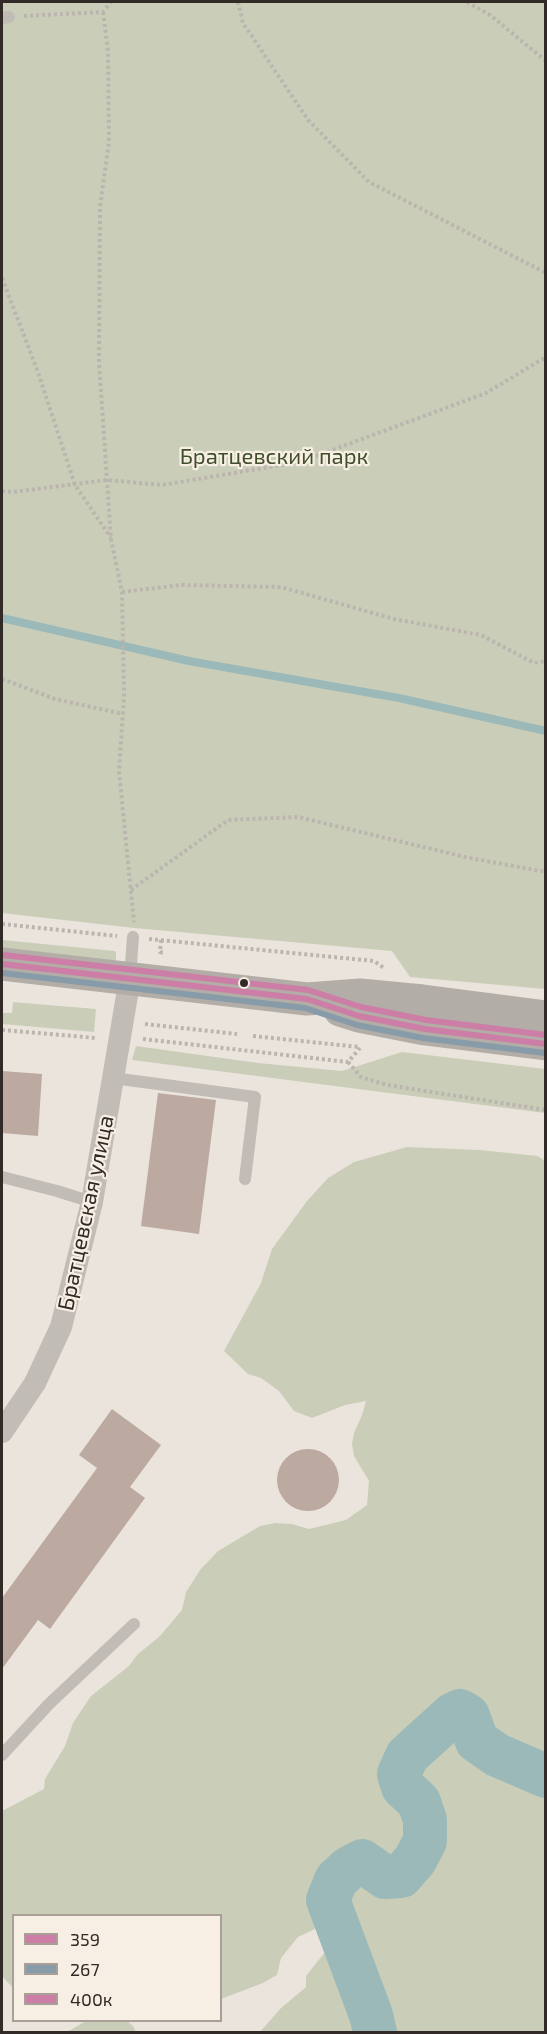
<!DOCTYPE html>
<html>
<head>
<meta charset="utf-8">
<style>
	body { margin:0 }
	#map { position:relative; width:547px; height:2034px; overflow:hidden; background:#eae4dd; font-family:"Exo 2",sans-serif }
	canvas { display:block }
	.frame { position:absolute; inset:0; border:3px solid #322a26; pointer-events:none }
	.legend { position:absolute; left:12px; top:1914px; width:210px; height:108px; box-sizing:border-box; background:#f7efe4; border:2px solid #a8a098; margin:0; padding:8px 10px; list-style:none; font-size:18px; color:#322a26 }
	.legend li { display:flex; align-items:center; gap:12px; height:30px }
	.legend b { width:30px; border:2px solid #a8a098 }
</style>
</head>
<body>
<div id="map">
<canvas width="547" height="2034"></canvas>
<div class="frame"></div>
<ul class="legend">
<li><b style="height:8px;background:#cc7ea7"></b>359</li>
<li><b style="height:8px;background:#889ba8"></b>267</li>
<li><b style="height:8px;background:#cc7ea7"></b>400к</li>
</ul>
</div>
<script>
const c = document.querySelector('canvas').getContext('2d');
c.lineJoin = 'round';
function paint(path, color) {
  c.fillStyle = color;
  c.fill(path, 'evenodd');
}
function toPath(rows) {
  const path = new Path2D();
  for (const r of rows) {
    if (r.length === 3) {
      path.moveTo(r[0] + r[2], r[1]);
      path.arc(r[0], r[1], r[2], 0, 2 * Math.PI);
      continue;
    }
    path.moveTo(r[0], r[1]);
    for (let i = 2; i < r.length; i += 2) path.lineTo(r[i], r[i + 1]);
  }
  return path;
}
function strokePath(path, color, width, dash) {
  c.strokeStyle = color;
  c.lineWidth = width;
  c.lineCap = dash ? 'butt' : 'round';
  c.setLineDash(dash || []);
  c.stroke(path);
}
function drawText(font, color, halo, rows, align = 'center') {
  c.font = font + ' "Exo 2",sans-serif';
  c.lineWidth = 4.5;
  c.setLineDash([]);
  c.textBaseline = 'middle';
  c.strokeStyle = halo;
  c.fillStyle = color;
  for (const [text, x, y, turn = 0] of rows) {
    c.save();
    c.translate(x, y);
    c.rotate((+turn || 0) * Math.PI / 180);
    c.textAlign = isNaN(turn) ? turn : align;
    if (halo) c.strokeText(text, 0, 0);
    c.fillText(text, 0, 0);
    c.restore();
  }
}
const green = toPath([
	[2,2,545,2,545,989,410,977,392,951,134,928,2,913],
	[2,940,115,951,116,953,116,961,2,949],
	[13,1002,96,1009,94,1032,2,1024,2,1013,12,1013],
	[136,1046,258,1063,342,1071,402,1052,545,1069,545,1113,132,1060],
	[407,1147,480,1150,538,1156,545,1161,545,2032,260,2032,280,2009,306,1987,306,1976,345,1927,348,1911,348,1894,323,1922,313,1930,298,1937,281,1958,277,1975,263,1983,221,1999,220,1916,14,1916,13,1988,2,1976,2,1811,44,1789,45,1779,65,1746,73,1723,91,1696,129,1666,137,1655,160,1636,182,1610,186,1592,200,1570,218,1551,260,1526,275,1523,292,1524,309,1529,346,1520,367,1505,369,1481,354,1456,352,1444,354,1433,362,1415,366,1401,345,1405,312,1418,294,1411,279,1391,261,1378,248,1374,224,1351,261,1283,272,1249,307,1201,328,1178,354,1162],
	[86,2021,127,2021,133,2026,136,2032,67,2032]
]);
const stream = toPath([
	[2,618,189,661,399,698,546,731]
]);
const river = toPath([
	[375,2032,371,2015,328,1900,336,1880,349,1868,362,1861,385,1877,401,1876,415,1860,425,1841,425,1820,419,1802,403,1787,399,1774,407,1756,452,1715,460,1711,468,1716,477,1741,497,1755,546,1776]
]);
const building = toPath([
	[2,1071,42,1074,38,1136,2,1133],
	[158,1093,216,1100,199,1234,141,1226],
	[112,1409,161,1445,130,1487,145,1498,50,1629,38,1620,2,1669,2,1598,97,1468,79,1455],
	[308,1480,31]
]);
const path = toPath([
	[238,2,243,23,308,120,369,182,546,273],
	[467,2,490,15,546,61],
	[103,12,108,51,109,142,100,207,99,363,111,539,122,592,124,696,119,772,134,922],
	[24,16,103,12,111,2],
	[2,278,38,372,75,485,111,538],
	[2,491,13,492,107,480,162,485,300,462,486,393,546,357],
	[122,592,181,585,281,587,394,619,481,635,534,663,546,661],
	[2,679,55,699,123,714],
	[131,890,228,820,298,817,465,857,546,872],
	[2,924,117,936],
	[149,939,374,961,384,968],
	[161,940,160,952,164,953],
	[145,1024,237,1034],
	[2,1030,96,1038],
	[253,1036,359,1047],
	[143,1039,348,1062,360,1048],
	[348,1062,361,1077,387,1085,546,1110]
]);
const lane = toPath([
	[2,18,9,17],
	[130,978,133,937],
	[113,1078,255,1097,245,1179],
	[2,1177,57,1191,92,1202],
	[2,1755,49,1704,134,1624]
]);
const street = toPath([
	[2,1432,35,1383,61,1327,92,1202,130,978]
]);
const secondary = toPath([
	[2,964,307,999,360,995,423,1001,546,1017],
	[340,1010,359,1016,425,1029,546,1044]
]);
const bus1 = toPath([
	[2,964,307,999,359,1016,425,1029,546,1044]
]);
const bus2 = toPath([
	[2,973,305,1008,357,1025,423,1038,545,1053]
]);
const bus3 = toPath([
	[3,955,308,990,361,1007,426,1020,546,1035]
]);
const markers = [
	[244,983,5,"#322a26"]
];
const parkNames = [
	["Братцевский парк",274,457]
];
const streetNames = [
	["Братцевская улица",86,1213,-78]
];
paint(green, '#caceb8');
strokePath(stream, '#9cb9b9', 8);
strokePath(river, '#9cb9b9', 44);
paint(building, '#bcaaa0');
strokePath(path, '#bbb5af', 4, [3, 3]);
strokePath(lane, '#c2bcb7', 12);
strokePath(street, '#c2bcb7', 22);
strokePath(secondary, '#b3ada7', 33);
strokePath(bus1, '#cc7ea7', 6);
strokePath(bus2, '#889ba8', 6);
strokePath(bus3, '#cc7ea7', 6);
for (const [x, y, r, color] of markers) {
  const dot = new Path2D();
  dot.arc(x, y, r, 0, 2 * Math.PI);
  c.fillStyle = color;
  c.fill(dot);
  strokePath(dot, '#f7efe4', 2);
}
drawText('22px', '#404e2c', '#f7efe4', parkNames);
drawText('22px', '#322a26', '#f7efe4', streetNames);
</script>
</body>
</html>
